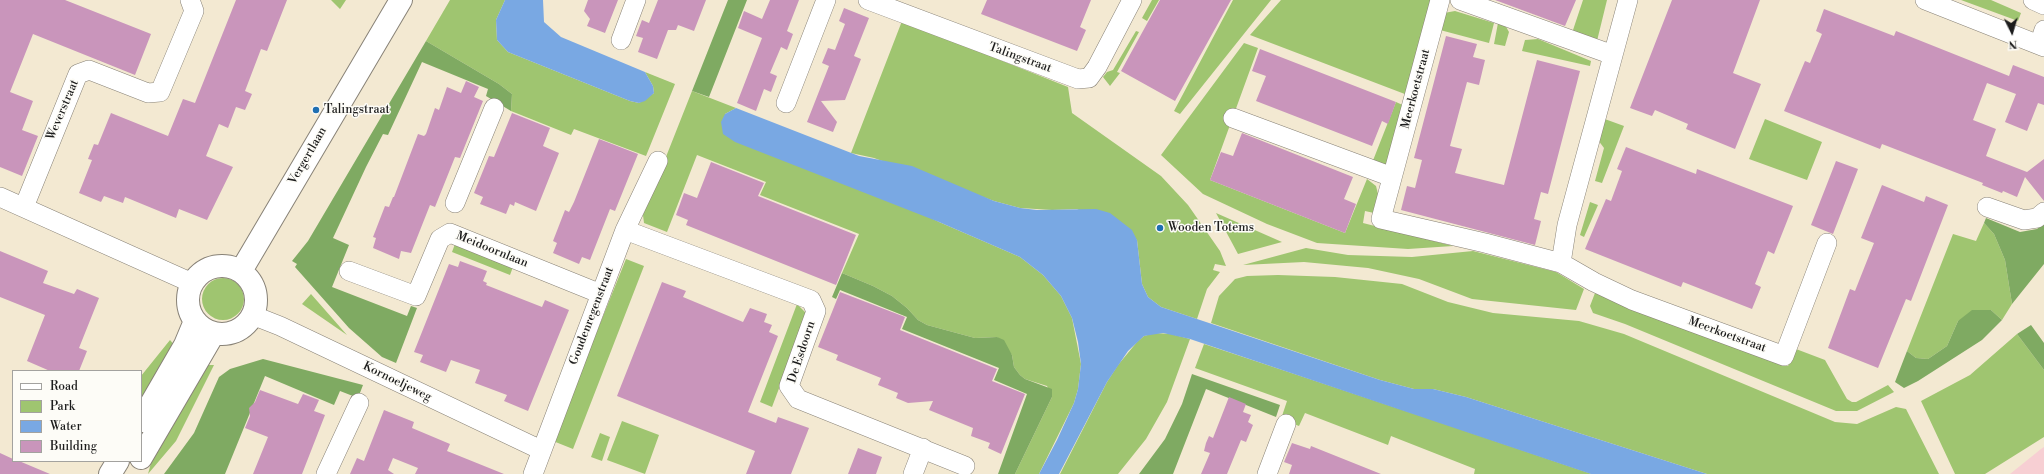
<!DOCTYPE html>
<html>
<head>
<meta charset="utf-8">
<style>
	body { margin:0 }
	#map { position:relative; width:2044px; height:474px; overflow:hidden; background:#f3e9d2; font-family:"Libre Bodoni",serif }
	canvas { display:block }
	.legend { position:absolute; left:12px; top:370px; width:130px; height:92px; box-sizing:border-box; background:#fdfcf7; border:1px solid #a3a29f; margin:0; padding:5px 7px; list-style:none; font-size:12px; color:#1c1c1c }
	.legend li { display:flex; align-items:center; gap:8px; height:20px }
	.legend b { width:20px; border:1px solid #a3a29f }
	.north { position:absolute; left:1992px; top:12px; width:40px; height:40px; -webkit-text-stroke:3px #fdfcf7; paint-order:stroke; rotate:175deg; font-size:11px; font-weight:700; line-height:16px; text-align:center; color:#1c1c1c }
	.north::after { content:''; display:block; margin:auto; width:14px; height:18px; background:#1c1c1c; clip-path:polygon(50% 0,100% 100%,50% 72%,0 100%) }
</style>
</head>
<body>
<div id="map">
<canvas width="2044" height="474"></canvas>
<ul class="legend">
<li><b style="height:5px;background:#fff"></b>Road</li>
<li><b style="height:11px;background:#9fc570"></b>Park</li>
<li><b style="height:11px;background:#79a8e3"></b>Water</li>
<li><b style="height:11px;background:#c995bb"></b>Building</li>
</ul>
<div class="north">N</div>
</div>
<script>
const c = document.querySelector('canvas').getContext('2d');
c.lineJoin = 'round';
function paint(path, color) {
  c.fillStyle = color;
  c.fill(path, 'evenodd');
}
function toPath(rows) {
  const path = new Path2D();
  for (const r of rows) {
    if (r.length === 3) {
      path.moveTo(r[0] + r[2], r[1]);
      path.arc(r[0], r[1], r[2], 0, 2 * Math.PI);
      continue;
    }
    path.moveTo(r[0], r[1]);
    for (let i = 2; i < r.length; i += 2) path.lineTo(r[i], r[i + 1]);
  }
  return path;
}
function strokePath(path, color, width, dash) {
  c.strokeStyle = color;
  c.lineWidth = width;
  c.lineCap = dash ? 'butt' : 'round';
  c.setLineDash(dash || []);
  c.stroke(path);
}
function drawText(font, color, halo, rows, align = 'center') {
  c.font = font + ' "Libre Bodoni",serif';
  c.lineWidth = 3;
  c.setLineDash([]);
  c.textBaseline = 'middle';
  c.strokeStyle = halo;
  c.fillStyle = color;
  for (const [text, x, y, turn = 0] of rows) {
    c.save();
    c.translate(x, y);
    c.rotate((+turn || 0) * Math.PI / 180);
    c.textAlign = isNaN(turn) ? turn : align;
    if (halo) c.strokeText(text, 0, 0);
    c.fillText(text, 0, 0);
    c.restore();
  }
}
const built = toPath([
	[2044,447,2044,474,2010,474,2041,449]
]);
const green = toPath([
	[331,0,346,0,340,9],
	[450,0,505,0,496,20,497,40,508,52,630,101,639,103,654,93,653,86,645,72,675,84,646,156,574,129,571,135,511,111,512,94,499,84,426,41],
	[1152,0,1159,0,1147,21,1142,18],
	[1233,0,1271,0,1180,114,1174,111],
	[1281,0,1432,0,1410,96,1250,35],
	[1583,0,1607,0,1596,45,1571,36],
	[1961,0,1991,0,2021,13,2018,21],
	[1455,11,1494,23,1489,43,1440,30,1444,13],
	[902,21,1068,87,1072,113,1161,176,1188,205,1220,251,1226,266,1215,264,1213,270,1220,272,1207,289,1197,319,1161,307,1148,297,1142,284,1137,240,1077,209,1052,210,1020,208,994,201,874,158,851,153],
	[1498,23,1505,25,1509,32,1505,46,1494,44],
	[1136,31,1139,32,1117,72,1120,73,1110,86,1103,77,1107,72,1113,70],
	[1538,39,1591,61,1590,66,1522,51,1525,40],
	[1244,43,1258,48,1210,180,1345,233,1367,179,1376,186,1378,194,1374,213,1365,211,1363,223,1453,246,1408,249,1317,243,1267,224,1203,194,1161,155],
	[692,91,736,108,725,114,939,222,1020,257,1043,275,1061,296,1072,318,1081,364,1078,389,1074,403,1039,474,1015,474,1052,397,1047,386,1025,379,1020,375,1014,367,1012,355,997,337,975,338,927,325,918,320,907,308,892,296,873,286,842,273,859,234,760,195,766,182,697,155,667,232,644,223,643,215],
	[1396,102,1407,107,1390,170,1372,163],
	[1602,118,1624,126,1602,183,1595,181,1604,148,1598,140],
	[1765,119,1822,142,1807,180,1749,159],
	[1590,202,1598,205,1584,237,1580,235],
	[1216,213,1282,242,1238,254],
	[1984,223,1994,234,2005,260,2012,304,2002,320,1991,310,1958,321,1947,346,1928,359,1916,358,1907,351,1953,234,1976,241],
	[455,244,513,267,510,275,452,252],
	[1306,248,1348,255,1412,257,1473,251,1556,272,1584,289,1576,310,1472,299,1419,279,1368,268,1304,262,1243,265],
	[626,259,644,266,573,449,553,441],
	[1278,275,1335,277,1402,284,1448,302,1493,313,1579,321,1624,334,1835,422,1857,424,1896,407,1906,409,1939,474,1707,474,1466,397,1433,389,1414,389,1380,380,1211,323,1219,296,1235,279,1247,276],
	[223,299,21],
	[1595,293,1788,366,1796,349,1825,360,1847,399,1852,402,1856,402,1888,385,1894,392,1857,411,1836,411,1625,324,1593,313,1590,306],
	[311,294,347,335,302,304],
	[797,304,807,314,772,407,760,402],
	[1155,333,1171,334,1190,339,1167,402,1146,439,1118,474,1060,474,1107,382,1118,365,1137,342,1144,336],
	[2017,334,2044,370,2044,437,1985,474,1955,474,1921,401,1970,375],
	[170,340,177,348,141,408,141,376],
	[1204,344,1436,421,1592,474,1474,474,1475,469,1391,436,1388,445,1305,413,1299,426,1281,419,1287,401,1195,368],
	[208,365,214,365,176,441,148,474,154,452],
	[622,421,659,435,645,474,607,460],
	[600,433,610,437,602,461,591,457]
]);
const forest = toPath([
	[728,0,747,0,709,97,692,91],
	[426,41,499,84,512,94,511,111,486,96,488,89,422,62,388,135,383,134,366,167,333,238,349,245,332,287,407,316,411,306,417,308,396,363,382,357,349,328,295,267,297,264,292,261,308,241],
	[1986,218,2020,232,2037,229,2044,223,2044,264,2012,304,2005,260,1994,234,1984,223],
	[842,273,873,286,892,296,907,308,918,320,927,325,975,338,997,337,1004,340,1012,355,1014,367,1020,375,1025,379,1052,389,1052,397,1015,474,998,474,1027,394,994,380,999,368,902,329,907,317,840,290,836,299,832,297],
	[1972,310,1991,310,2002,320,1982,340,1918,381,1904,388,1895,382,1907,351,1916,358,1928,359,1947,346,1958,321],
	[2031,325,2044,343,2044,370,2017,334],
	[263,359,363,385,358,398,340,391,334,405,265,376,225,474,164,474,194,433,219,377,230,369],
	[1192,374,1280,405,1276,417,1206,389,1173,474,1139,474,1165,439,1182,404]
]);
const water = toPath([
	[505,0,543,0,544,22,561,37,645,72,653,86,654,93,645,101,639,103,630,101,508,52,497,40,496,20],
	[736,108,859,156,912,166,994,201,1020,208,1037,210,1096,209,1110,213,1132,230,1137,240,1142,284,1148,297,1161,307,1380,380,1414,389,1433,389,1466,397,1707,474,1591,474,1190,339,1163,333,1144,336,1128,351,1107,382,1059,474,1039,474,1057,440,1074,403,1078,389,1081,364,1078,342,1072,318,1061,296,1043,275,1020,257,939,222,735,142,723,134,721,122,725,114]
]);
const building = toPath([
	[0,0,65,0,151,34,135,75,33,34,10,92,33,101,22,130,38,136,22,176,0,167],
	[236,0,287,0,267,51,261,49,245,91,252,94,245,110,236,107,228,128,219,124,206,156,233,167,207,220,179,209,176,218,125,197,123,203,104,196,101,202,79,193,92,160,88,159,94,144,98,145,111,113,168,136,183,99,195,103],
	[588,0,618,0,605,33,587,26,590,19,584,11],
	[658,0,706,0,694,31,678,25,676,30,668,30,657,59,638,52,643,38,636,36,642,20,649,23],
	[770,0,799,0,787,31,793,34,787,50,781,47,770,73,777,76,771,92,764,89,756,111,737,103,762,38,738,28,744,11,762,19],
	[987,0,1091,0,1080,27,1086,30,1077,51,981,14],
	[1160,0,1231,0,1175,101,1121,71],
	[1495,0,1576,0,1565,26],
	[1672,0,1760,0,1733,73,1761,84,1735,149,1686,129,1688,124,1655,110,1652,116,1630,108],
	[844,8,869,18,854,56,861,59,845,100,821,101,837,122,833,132,807,122,829,66,822,63,828,48,835,50,845,24,839,21],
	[1824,9,1894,36,1896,31,2009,76,2013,65,2044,77,2044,105,2038,103,2027,131,2005,122,2016,94,1987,83,1973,120,1996,129,1986,156,2027,172,2044,159,2044,201,2025,177,2017,197,2003,191,2002,193,1982,185,1983,183,1882,144,1880,149,1784,111,1805,61,1810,63,1822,34,1816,31],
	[1446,36,1477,44,1473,57,1485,60,1479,85,1467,82,1454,131,1450,146,1462,149,1455,173,1504,185,1537,60,1580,71,1548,194,1541,192,1534,219,1541,221,1535,245,1401,210,1407,186,1415,188,1422,160,1414,158],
	[1260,49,1396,102,1388,124,1382,121,1372,146,1256,101,1266,76,1252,71],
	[466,81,479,87,474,97,483,101,460,158,455,157,435,207,430,205,411,253,401,251,399,259,373,248,376,238,373,237,385,206,389,207,393,197,394,197,418,134,424,136,426,134,435,108,439,110,447,87,461,93],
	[512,113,550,128,543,146,559,153,536,211,515,202,514,206,510,204,506,214,480,204,483,197,474,193,489,156,494,157],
	[1242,133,1353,177,1344,199,1356,204,1345,233,1210,180,1221,152,1233,156],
	[599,139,638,154,615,211,610,209,590,260,582,257,579,264,553,253,557,243,553,241,565,210,569,212,574,202],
	[1626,147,1696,174,1697,169,1793,206,1774,254,1768,251,1755,284,1761,287,1752,309,1683,282,1681,287,1585,249,1606,199,1611,201,1622,171,1617,169],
	[1836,161,1858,169,1833,234,1811,225],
	[711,162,764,183,758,196,856,235,836,285,686,225,688,220,676,215,684,193,697,198],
	[1882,185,1924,202,1926,196,1948,205,1911,301,1906,299,1878,368,1828,348,1850,289,1855,291,1874,243,1861,238],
	[0,251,48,271,43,283,74,294,77,289,99,298,79,348,87,351,79,371,50,371,27,361,45,315,0,297],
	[460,261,487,271,483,281,487,283,486,285,542,307,545,300,569,310,528,411,504,401,507,395,475,383,480,370,451,360,446,372,420,362,423,355,414,352,449,264,458,267],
	[662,282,686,291,683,297,743,322,750,308,767,314,764,322,772,325,769,332,778,336,748,412,776,423,778,417,809,428,791,474,746,474,755,451,617,396],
	[840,292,905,317,900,330,997,369,992,381,1025,394,1001,454,988,448,990,443,971,436,973,428,929,410,933,401,908,403,896,398,898,393,878,385,881,378,836,360,838,355,818,347],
	[260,390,298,404,303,394,319,400,314,411,325,415,302,474,253,474,268,437,245,428,250,416,249,408,255,402],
	[1229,397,1246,404,1243,412,1251,415,1248,422,1253,425,1246,442,1241,440,1227,474,1201,474,1210,453,1204,451,1206,443,1209,436,1213,438],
	[384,410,414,422,412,428,450,444,447,451,504,474,415,474,418,468,393,458,388,470,394,474,350,474,357,458,364,461],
	[1292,443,1310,449,1311,446,1381,474,1289,474,1292,465,1284,462],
	[858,448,882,457,876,474,848,474],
	[0,453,13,459,13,461,19,461,50,474,0,474]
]);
const street = toPath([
	[868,0,1078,79,1089,78,1097,67,1132,0],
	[1440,0,1381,219,1485,243,1561,263],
	[1460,0,1613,55],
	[1628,0,1567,225,1561,263,1594,282,1632,300,1784,356,1827,243],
	[1925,0,2044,47],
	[2033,0,2044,5],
	[621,40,636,0],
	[2039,45,2044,30],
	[786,103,826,0],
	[1233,118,1392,177],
	[0,197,192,283],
	[455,203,494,108],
	[24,207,78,74,89,70,148,93,160,92,194,11,190,0],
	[1987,207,2024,220,2037,218,2044,212],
	[625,230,811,300,816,311,789,386,798,399,965,466],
	[349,271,416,296,440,239,450,233,601,294],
	[252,315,280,326,541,450],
	[326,474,359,403],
	[533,474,625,230,658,161],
	[913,474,923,448],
	[1267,474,1286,424]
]);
const secondary = toPath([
	[222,300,34],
	[241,271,401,0],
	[141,421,185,345,195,321],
	[141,458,214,333],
	[110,474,118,461]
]);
const markers = [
	[316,110,4,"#1f6fb2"],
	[1160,228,4,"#1f6fb2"]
];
const streetNames = [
	["Talingstraat",1020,58,20],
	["Meerkoetstraat",1416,89,-75],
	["Weverstraat",63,110,-67],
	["Vergertlaan",308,156,-60],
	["Meidoornlaan",492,250,22],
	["Goudenregenstraat",592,316,-69],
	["Meerkoetstraat",1727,335,20],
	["De Esdoorn",802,352,-72],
	["Kornoeljeweg",397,382,26]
];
const poiNames = [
	["Talingstraat",324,110],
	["Wooden Totems",1168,228]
];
paint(built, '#f7cfd3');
paint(green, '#9fc570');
paint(forest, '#7faa62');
paint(water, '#79a8e3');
paint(building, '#c995bb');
strokePath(street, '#888277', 20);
strokePath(secondary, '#888277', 24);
strokePath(street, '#fff', 19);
strokePath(secondary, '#fff', 22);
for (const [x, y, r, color] of markers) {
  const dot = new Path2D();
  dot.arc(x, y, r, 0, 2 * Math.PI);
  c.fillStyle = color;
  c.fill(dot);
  strokePath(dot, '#fdfcf7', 1.5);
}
drawText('12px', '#1c1c1c', '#fdfcf7', streetNames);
drawText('12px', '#1c1c1c', '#fdfcf7', poiNames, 'left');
</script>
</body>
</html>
